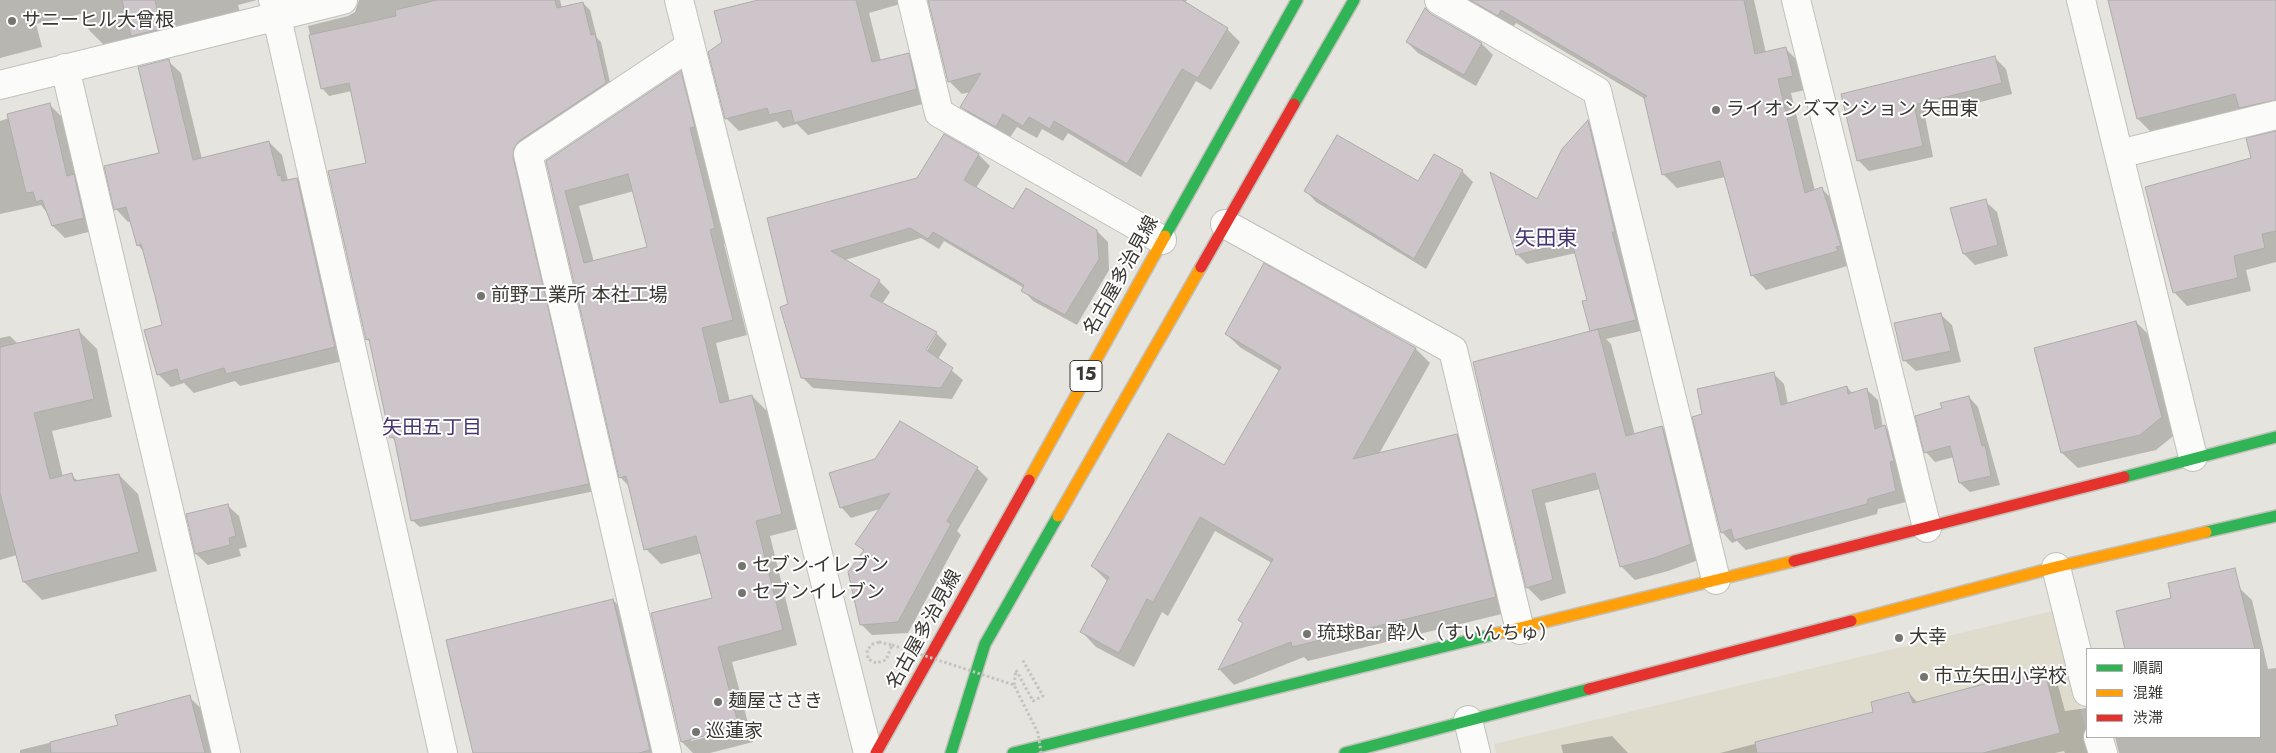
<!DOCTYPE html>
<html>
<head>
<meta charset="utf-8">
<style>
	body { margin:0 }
	#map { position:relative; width:2276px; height:753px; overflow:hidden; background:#e6e4de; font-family:Jost,"Noto Sans JP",sans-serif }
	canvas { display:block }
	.legend { position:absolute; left:2086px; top:648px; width:175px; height:90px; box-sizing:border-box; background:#fff; border:1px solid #b0afad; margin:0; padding:6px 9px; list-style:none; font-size:15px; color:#393833 }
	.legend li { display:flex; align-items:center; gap:10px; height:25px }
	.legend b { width:25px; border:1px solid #b0afad }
</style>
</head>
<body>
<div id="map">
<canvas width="2276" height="753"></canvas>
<ul class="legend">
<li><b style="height:6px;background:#30b455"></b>順調</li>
<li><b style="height:6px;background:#ff9f0a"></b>混雑</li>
<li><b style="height:6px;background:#e5322d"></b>渋滞</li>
</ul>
</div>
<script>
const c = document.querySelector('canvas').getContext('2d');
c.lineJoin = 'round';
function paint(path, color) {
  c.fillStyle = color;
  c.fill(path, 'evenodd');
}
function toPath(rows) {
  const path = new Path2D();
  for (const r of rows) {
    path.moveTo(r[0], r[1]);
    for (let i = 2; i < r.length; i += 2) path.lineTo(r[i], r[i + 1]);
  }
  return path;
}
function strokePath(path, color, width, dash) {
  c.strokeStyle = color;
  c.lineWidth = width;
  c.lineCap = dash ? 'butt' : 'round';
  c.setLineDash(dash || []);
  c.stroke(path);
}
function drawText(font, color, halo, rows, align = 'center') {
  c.font = font + ' Jost,"Noto Sans JP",sans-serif';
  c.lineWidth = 4;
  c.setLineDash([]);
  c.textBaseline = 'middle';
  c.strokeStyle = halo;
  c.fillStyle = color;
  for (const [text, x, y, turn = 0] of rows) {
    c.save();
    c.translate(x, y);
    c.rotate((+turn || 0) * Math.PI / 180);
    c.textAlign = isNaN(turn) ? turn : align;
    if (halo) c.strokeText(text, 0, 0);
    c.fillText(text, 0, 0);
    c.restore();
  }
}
const built = toPath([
	[2057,610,2091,753,1496,753,1494,744]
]);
const shadow = toPath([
	[0,0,257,0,238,5,242,19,104,45,89,30,85,13,36,24,42,47,0,58],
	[359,0,560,0,562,8,583,3,590,10,597,38,601,42,612,91,526,148,595,491,420,527,412,520,397,442,391,437,371,343,367,339,368,164,352,91,329,96,322,88,308,26,348,16,355,12],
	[763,0,914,0,869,13,881,61,908,55,921,68,930,102,808,135,797,124,783,128,777,121,739,131,726,118,724,43],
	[929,0,1187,0,1185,3,1227,29,1240,42,1211,90,1196,81,1141,177,1068,133,1063,141,1042,129,1037,138,1017,127,1009,139,975,120,962,107,971,92,962,94,949,81],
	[1461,0,1754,0,1766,53,1786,49,1800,63,1806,90,1791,93,1815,191,1822,189,1836,203,1851,265,1766,290,1752,275,1725,177,1677,188,1663,174,1645,99,1516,23,1512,29],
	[2109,0,2276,0,2276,57,2263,60,2273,101,2151,132,2138,119],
	[1431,15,1482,44,1493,55,1476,86,1418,53,1407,42],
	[1995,58,2006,69,2012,94,1925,116,1933,157,1869,171,1858,160,1842,95],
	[168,61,181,73,202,159,269,142,282,155,288,181,297,179,310,192,347,360,240,386,235,381,194,393,184,383,171,387,158,374,163,326,144,252,138,245,131,221,128,222,116,209,161,154],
	[681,73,695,87,729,243,724,244,747,335,716,343,730,402,752,396,767,411,797,529,770,536,797,645,732,662,753,742,710,753,693,753,682,742,714,599,702,553,661,564,646,549,629,486,620,477,547,162],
	[634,191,649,248,594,262,579,206],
	[745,724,745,727,691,741,691,738],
	[50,105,62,117,76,178,86,188,96,230,65,238,53,226,51,218,41,205,0,214,0,121],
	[1588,121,1598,131,1645,330,1606,339,1611,344,1635,435,1662,427,1676,441,1704,558,1668,571,1635,580,1621,566,1600,489,1545,503,1566,593,1541,601,1527,587,1474,363,1593,332,1588,301,1576,253,1527,264,1517,254,1538,200],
	[944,136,979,155,990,166,976,188,1014,211,1097,231,1108,242,1109,270,1077,325,1033,301,1023,290,1024,288,944,241,939,249,921,238,845,260,879,281,890,292,882,304,936,333,947,344,938,359,963,380,952,399,813,388,802,377,789,305,768,219,918,179],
	[933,335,936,335,924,356,922,354],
	[2276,145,2276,262,2246,270,2251,291,2187,306,2174,292,2253,158],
	[1462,171,1473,182,1426,269,1316,202,1306,191,1419,183],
	[1985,201,1997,212,2008,256,1975,265,1964,254],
	[1940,314,1952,325,1961,362,1916,371,1904,360],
	[2136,322,2152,338,2177,433,2156,450,2078,468,2062,453],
	[78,330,97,349,112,417,52,431,63,477,71,475,78,481,119,475,138,494,157,571,42,600,24,582,17,555,0,560,0,338,10,336,18,344],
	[1226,334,1416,349,1430,363,1379,454,1457,435,1471,450,1510,612,1308,661,1304,657,1234,685,1220,670,1244,624,1239,620,1272,563,1215,531,1168,616,1162,612,1134,667,1096,647,1082,632,1108,582,1092,566,1224,467,1280,371,1241,348],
	[1773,373,1784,384,1788,404,1847,387,1853,394,1867,390,1878,400,1883,428,1885,427,1896,438,1906,502,1878,509,1877,514,1746,550,1737,541,1732,543,1722,532,1704,415],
	[1969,397,1978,407,2000,485,1970,492,1960,483,1954,457,1935,462,1926,452,1943,409],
	[977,468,988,479,957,531,961,535,908,633,872,635,861,624,865,552,857,544,880,509,851,518,841,507,831,474],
	[227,505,239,516,247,547,239,549,241,556,208,565,196,554],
	[2236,585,2252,600,2268,669,2276,668,2276,753,2119,753,2115,737,2260,737,2260,649,2126,649,2118,612],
	[613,600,632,619,665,753,475,753],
	[2043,670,2058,685,2065,711,2087,708,2087,737,2115,737,2109,737,2099,753,2065,753,2064,751,2055,753,1720,753,1874,713,1909,693,1918,703],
	[189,697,210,717,219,753,20,753,20,750,119,726],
	[1612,736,1628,753,1563,753,1561,745]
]);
const building = toPath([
	[122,0,155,0,161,29,131,36,122,0],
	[437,0,555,0,557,8,583,2,591,35,595,34,606,83,519,141,514,148,513,157,589,484,411,521,394,437,390,438,369,339,366,340,328,171,366,163,349,83,321,89,309,35,396,16,395,10,437,0],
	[758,0,856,0,872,62,909,53,917,89,794,123,791,110,769,115,767,108,725,119,708,52,722,42,714,11,758,0],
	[928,0,1182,0,1228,28,1198,78,1182,69,1127,164,1054,121,1050,129,1029,117,1023,126,1003,114,996,127,960,107,981,73,948,82,928,0],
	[1470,0,1744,0,1755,54,1786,47,1793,76,1778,79,1805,193,1822,187,1841,246,1836,247,1838,251,1751,276,1720,161,1662,175,1644,98,1647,96,1501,10,1498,16,1470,0],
	[2108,0,2276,0,2276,100,2239,108,2235,94,2137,119,2108,0],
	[1425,8,1431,14,1482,43,1464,75,1406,42,1425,8],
	[1995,56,2002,83,1914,105,1923,146,1857,161,1841,94,1995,56],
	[169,59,193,160,269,141,278,176,281,175,282,181,297,178,335,347,226,374,224,368,180,381,177,369,157,375,144,330,162,325,155,296,141,244,137,246,126,207,114,210,104,166,159,153,138,67,169,59],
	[681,71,695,127,690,128,715,228,710,230,733,320,702,328,720,403,752,395,782,514,756,521,783,630,718,647,739,727,681,742,651,613,712,598,696,536,644,550,626,476,619,478,546,161,681,71],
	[628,174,647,247,584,263,565,191,628,174],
	[50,103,67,176,74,174,84,218,52,226,42,200,36,202,33,192,26,193,7,114,50,103],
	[1588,120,1615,232,1612,232,1636,320,1590,331,1582,301,1587,300,1572,242,1516,255,1490,172,1537,199,1562,149,1588,120],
	[2276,131,2276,231,2262,234,2265,248,2234,256,2238,278,2173,293,2145,187,2251,158,2246,138,2276,131],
	[944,134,979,154,964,180,1013,209,1026,188,1097,230,1099,259,1065,315,1021,291,1024,285,933,232,928,239,910,228,831,251,880,280,870,296,937,332,926,350,953,368,941,388,801,378,780,307,788,304,767,218,917,178,944,134],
	[1337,135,1418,181,1434,154,1463,170,1414,259,1304,191,1337,135],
	[1986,199,1998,245,1963,254,1950,208,1986,199],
	[1264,263,1416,348,1353,459,1457,434,1496,597,1292,647,1291,642,1218,670,1243,623,1238,620,1273,559,1200,517,1153,602,1147,599,1119,653,1080,632,1109,577,1091,566,1168,433,1224,465,1281,367,1225,334,1264,263],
	[1941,313,1951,351,1903,361,1894,323,1941,313],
	[2136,321,2162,417,2140,435,2061,453,2034,348,2136,321],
	[79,329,94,399,34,413,50,479,72,473,74,481,119,474,139,552,23,582,0,493,0,347,79,329],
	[1598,329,1626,436,1662,426,1691,544,1654,558,1620,567,1595,473,1532,490,1553,580,1526,588,1473,362,1598,329],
	[1774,372,1781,405,1847,386,1848,394,1867,388,1875,429,1885,425,1894,461,1890,462,1896,491,1868,499,1867,504,1734,540,1731,529,1721,533,1692,417,1702,414,1697,389,1774,372],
	[1969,396,1982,446,1985,445,1991,476,1959,483,1950,446,1924,453,1915,416,1942,408,1940,403,1969,396],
	[900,421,978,467,947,521,951,524,898,622,860,625,848,572,864,550,855,544,890,493,840,508,829,473,875,459,900,421],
	[228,504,236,536,229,538,230,545,195,554,186,514,228,504],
	[2235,568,2255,649,2125,649,2116,611,2171,598,2168,583,2235,568],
	[613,599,650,750,639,753,473,753,446,640,613,599],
	[2044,668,2060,733,1983,753,1757,753,1755,742,1873,712,1871,702,1909,692,1913,703,2044,668],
	[190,695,205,753,51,753,50,742,118,725,115,715,190,695]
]);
const path = toPath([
	[879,642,892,645,886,660,876,663,868,659,867,650,873,644,879,642],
	[1016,670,1033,701,1043,696,1022,659],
	[1014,685,1016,671]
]);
const street = toPath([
	[273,0,443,753],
	[679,0,868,753],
	[912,0,939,113,1162,240],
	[1439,0,1597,91,1716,580],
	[1796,0,1927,528],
	[2081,0,2193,457],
	[65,68,226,753],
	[0,85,343,0],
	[2119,154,2276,115],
	[1225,224,1453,350,1520,630],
	[2056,567,2087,692],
	[1468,720,1476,753],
	[2098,737,2103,753],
	[667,753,528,154,690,46]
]);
const fast = toPath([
	[1294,104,1354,0],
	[1165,236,1297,0],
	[2124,477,2276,437],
	[2206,532,2276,516],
	[951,753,985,644,1058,516],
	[1013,753,1495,634],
	[1345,753,1589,689]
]);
const slow = toPath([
	[1029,480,1165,236],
	[1058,516,1201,267],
	[1851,621,2056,567,2206,532],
	[1495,634,1794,561]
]);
const jam = toPath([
	[1201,267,1294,104],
	[1794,561,2124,477],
	[1589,689,1851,621],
	[876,753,1029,480]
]);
const pathBridge = toPath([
	[892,645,1014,685,1038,733,1041,753]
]);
const markers = [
	[12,21,5,"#76746f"],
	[1716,110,5,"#76746f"],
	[481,296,5,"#76746f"],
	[742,566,5,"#76746f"],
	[742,593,5,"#76746f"],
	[1307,634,5,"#76746f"],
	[1899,638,5,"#76746f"],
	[1924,677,5,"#76746f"],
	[718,702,5,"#76746f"],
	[696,732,5,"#76746f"]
];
const shields = [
	[1086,376,32]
];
const shieldNames = [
	["15",1086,376]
];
const poiNames = [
	["サニーヒル大曾根",22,21],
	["ライオンズマンション 矢田東",1726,110],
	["前野工業所 本社工場",491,296],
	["セブン-イレブン",752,566],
	["セブンイレブン",752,593],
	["琉球Bar 酔人（すいんちゅ）",1317,634],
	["大幸",1909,638],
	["市立矢田小学校",1934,677],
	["麺屋ささき",728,702],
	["巡蓮家",706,732]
];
const streetNames = [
	["名古屋多治見線",1122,276,-61],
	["名古屋多治見線",925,630,-61]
];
const neighbourhoodNames = [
	["矢田五丁目",432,429]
];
const quarterNames = [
	["矢田東",1546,240]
];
paint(built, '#dfdcce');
paint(shadow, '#0003');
paint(building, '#cdc5ca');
strokePath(building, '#aeacab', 1);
strokePath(street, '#c1c0bb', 30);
strokePath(fast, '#c1c0bb', 14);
strokePath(slow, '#c1c0bb', 14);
strokePath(jam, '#c1c0bb', 14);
strokePath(path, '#c4c3c2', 3, [2.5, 2.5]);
strokePath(street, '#fbfbfa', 28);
strokePath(fast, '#30b455', 11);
strokePath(slow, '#ff9f0a', 11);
strokePath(jam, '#e5322d', 11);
strokePath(pathBridge, '#c4c3c2', 3, [2.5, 2.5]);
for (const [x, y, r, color] of markers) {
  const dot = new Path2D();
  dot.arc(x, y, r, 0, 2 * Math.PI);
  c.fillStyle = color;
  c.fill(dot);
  strokePath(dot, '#fff', 2);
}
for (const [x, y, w] of shields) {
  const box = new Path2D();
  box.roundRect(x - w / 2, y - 15.5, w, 31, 4);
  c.fillStyle = '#fff';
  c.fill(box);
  strokePath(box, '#393833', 1);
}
drawText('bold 18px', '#393833', null, shieldNames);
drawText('19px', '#393833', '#fff', poiNames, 'left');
drawText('19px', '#393833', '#fff', streetNames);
drawText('20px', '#463571', '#fff', neighbourhoodNames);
drawText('21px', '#463571', '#fff', quarterNames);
</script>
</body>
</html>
